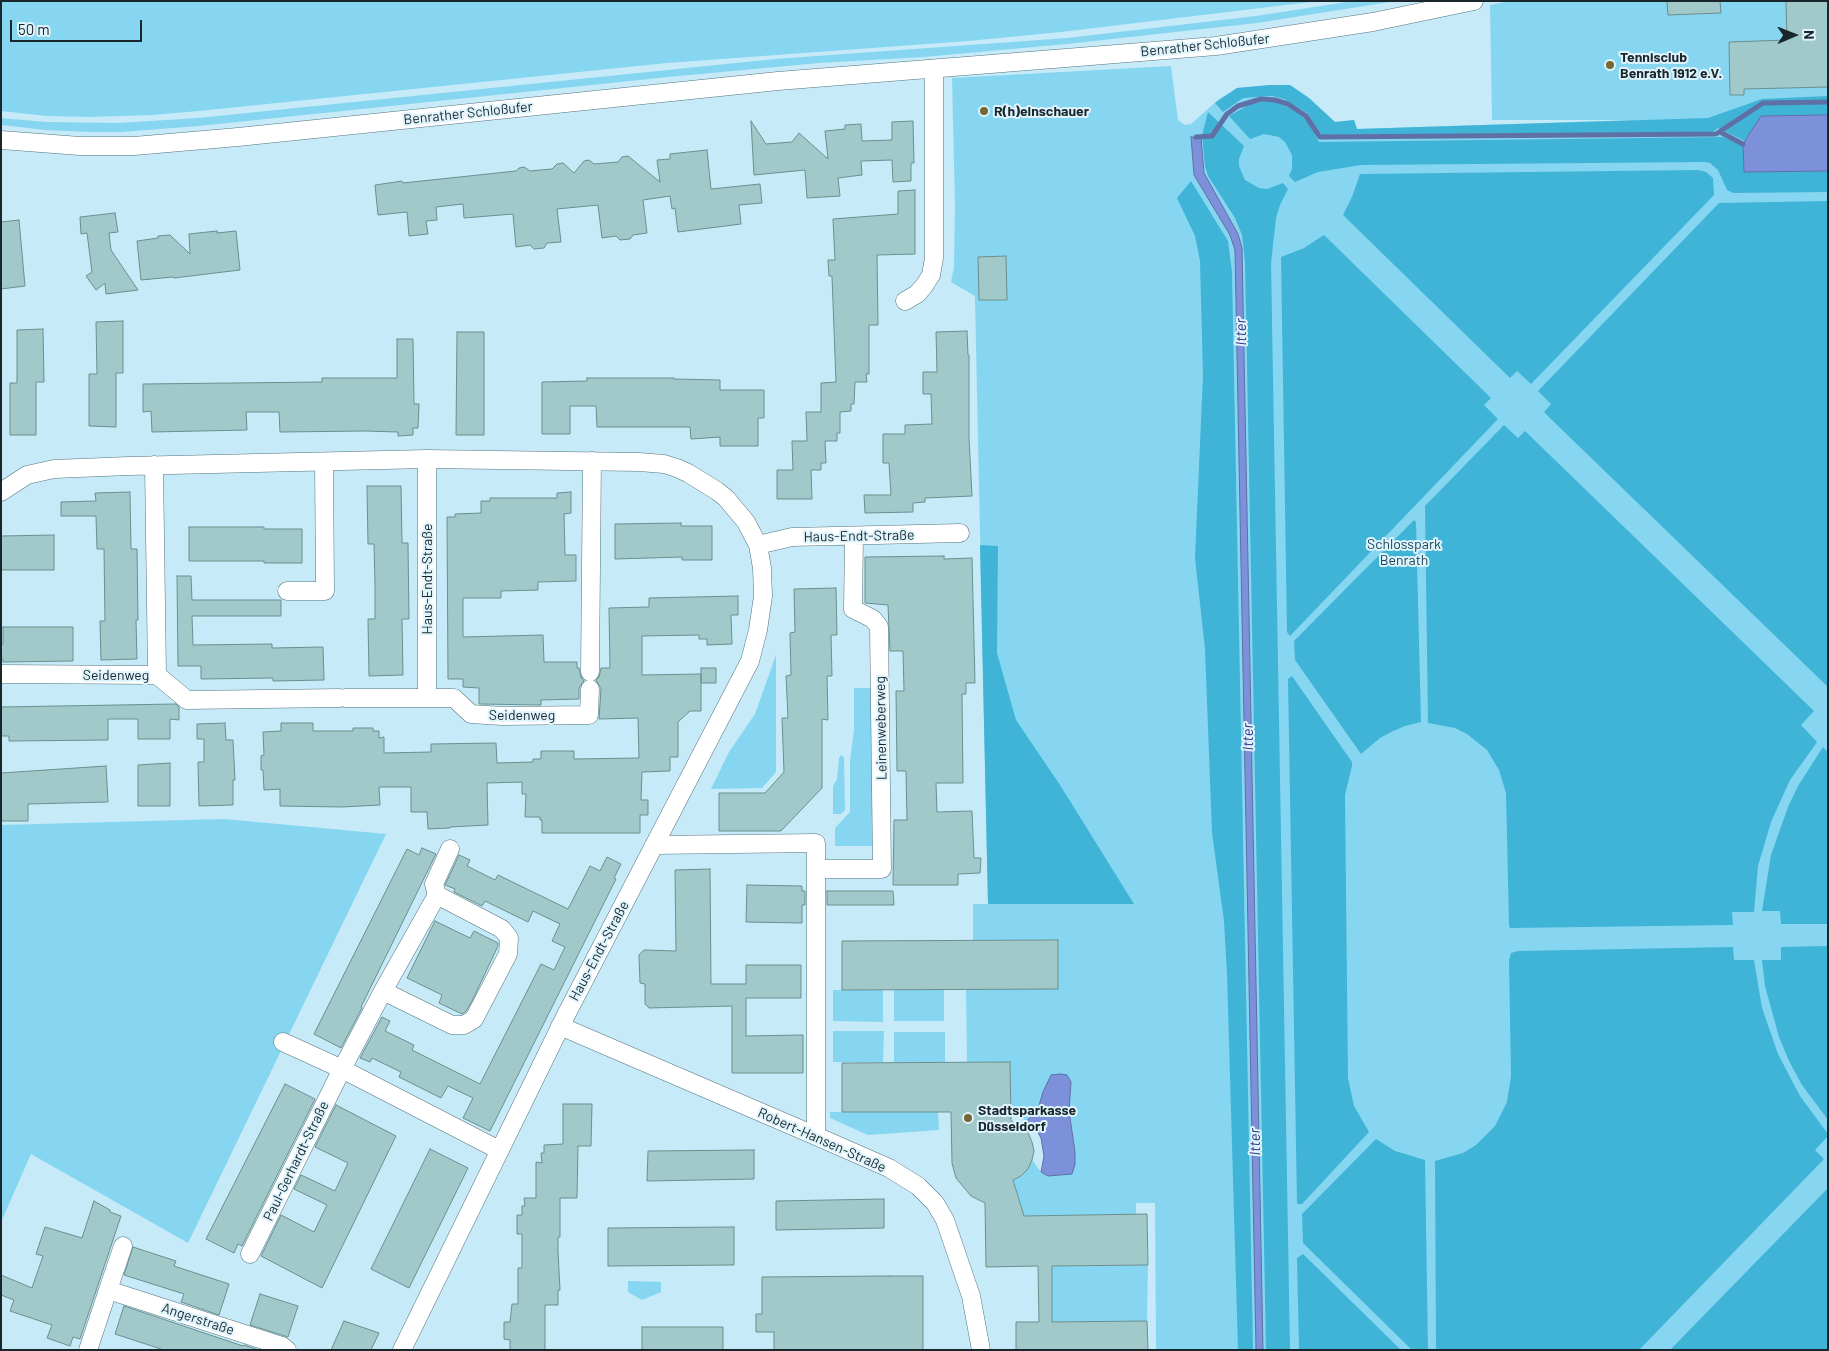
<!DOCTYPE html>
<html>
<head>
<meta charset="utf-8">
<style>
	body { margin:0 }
	#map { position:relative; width:1829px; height:1351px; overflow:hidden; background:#c6eaf7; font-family:Barlow,sans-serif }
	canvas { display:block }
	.frame { position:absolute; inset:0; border:2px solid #19272c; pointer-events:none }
	.north { position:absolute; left:1769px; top:10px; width:50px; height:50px; -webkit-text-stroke:4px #dff4fc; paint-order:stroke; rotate:89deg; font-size:14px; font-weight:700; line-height:20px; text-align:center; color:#19272c }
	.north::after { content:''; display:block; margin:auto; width:18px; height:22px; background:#19272c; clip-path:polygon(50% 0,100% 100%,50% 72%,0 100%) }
	.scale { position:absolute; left:10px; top:20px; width:132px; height:22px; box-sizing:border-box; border:2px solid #19272c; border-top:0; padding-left:6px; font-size:15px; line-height:18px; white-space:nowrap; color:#19272c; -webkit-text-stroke:4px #dff4fc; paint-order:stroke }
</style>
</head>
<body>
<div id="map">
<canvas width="1829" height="1351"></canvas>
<div class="frame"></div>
<div class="north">N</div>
<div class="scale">50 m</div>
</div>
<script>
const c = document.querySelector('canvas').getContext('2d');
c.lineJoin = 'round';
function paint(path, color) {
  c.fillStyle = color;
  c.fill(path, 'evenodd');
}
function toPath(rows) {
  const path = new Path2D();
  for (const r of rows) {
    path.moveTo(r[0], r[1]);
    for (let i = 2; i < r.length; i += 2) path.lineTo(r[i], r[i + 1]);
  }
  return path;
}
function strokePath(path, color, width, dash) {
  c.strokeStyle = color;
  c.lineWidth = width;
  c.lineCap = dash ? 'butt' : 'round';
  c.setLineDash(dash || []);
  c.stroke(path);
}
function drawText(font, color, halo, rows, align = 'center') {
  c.font = font + ' Barlow,sans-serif';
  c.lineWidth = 4;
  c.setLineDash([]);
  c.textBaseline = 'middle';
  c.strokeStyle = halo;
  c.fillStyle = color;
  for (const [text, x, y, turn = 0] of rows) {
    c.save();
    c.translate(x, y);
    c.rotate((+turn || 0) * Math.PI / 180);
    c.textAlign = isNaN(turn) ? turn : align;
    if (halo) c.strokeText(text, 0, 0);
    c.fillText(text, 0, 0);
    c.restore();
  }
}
const green = toPath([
	[1,1,1319,1,1061,32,968,41,667,63,199,111,152,115,89,117,47,116,1,111],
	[1353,1,1396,1,1257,23,1067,44,924,57,819,63,668,77,199,126,121,132,90,132,46,130,1,125,1,118,46,122,119,123,198,118,775,59,1067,38,1256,16],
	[1510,1,1828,1,1828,1350,1156,1350,1155,1203,1136,1203,1136,1215,1024,1216,1013,1180,1021,1176,1028,1169,1032,1160,1041,1172,1048,1176,1075,1152,1069,1111,1071,1082,1043,1092,1037,1112,1026,1121,1011,1111,1010,1062,967,1062,966,989,1058,989,1058,940,973,940,973,904,988,904,975,300,975,296,951,282,954,267,955,204,952,78,1171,66,1178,120,1185,125,1191,124,1219,99,1237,88,1270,85,1290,85,1309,98,1335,122,1354,120,1357,129,1633,120,1492,120,1490,5],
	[776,655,776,772,762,788,711,789,729,752,755,714],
	[854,688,875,688,877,846,835,846,835,828,850,812,850,761,854,730],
	[841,755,844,757,845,810,841,814,833,814,833,786,837,779,839,758],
	[224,819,386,834,188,1243,31,1154,1,1222,1,825],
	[894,989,944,989,944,1021,894,1021],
	[833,990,883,990,883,1022,833,1021],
	[833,1031,884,1031,883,1062,833,1062],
	[894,1032,945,1032,945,1062,894,1062],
	[830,1112,938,1112,939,1130,868,1135,830,1118],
	[1148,1265,1147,1321,1052,1322,1052,1266],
	[628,1281,661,1282,661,1292,642,1300,628,1292]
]);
const forest = toPath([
	[1270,85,1290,85,1309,98,1335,122,1354,120,1357,129,1708,118,1762,99,1828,96,1828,115,1762,116,1745,141,1718,128,1713,132,1322,135,1307,113,1284,99,1272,96,1243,98,1223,112,1215,103,1237,88],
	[1261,102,1274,102,1294,109,1310,123,1319,142,1723,137,1743,144,1744,172,1828,171,1828,192,1733,193,1727,190,1718,170,1710,163,1705,162,1361,165,1318,172,1295,182,1289,176,1292,169,1292,155,1285,142,1279,137,1264,134,1250,139,1229,116,1250,104],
	[1208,112,1244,146,1239,159,1239,166,1245,180,1259,188,1267,189,1283,183,1288,189,1280,205,1276,218,1271,263,1290,1350,1266,1350,1245,262,1242,235,1235,218,1208,176,1205,166,1202,135],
	[1698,170,1706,172,1713,178,1714,195,1531,384,1517,371,1510,378,1343,215,1352,197,1360,174],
	[1191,181,1228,241,1232,272,1253,1350,1238,1350,1227,974,1224,921,1212,833,1205,649,1195,558,1203,375,1200,261,1195,236,1177,198],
	[1828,201,1828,687,1554,422,1544,412,1551,404,1538,391,1719,203],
	[1324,235,1491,398,1484,405,1498,419,1290,636,1287,632,1281,257,1304,248],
	[1504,425,1518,438,1525,431,1814,711,1801,725,1817,742,1790,780,1771,822,1758,866,1754,912,1732,912,1733,925,1510,928,1509,925,1506,793,1499,770,1487,750,1467,734,1455,728,1428,723,1425,506],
	[1414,520,1416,522,1421,722,1405,726,1391,732,1380,738,1361,754,1295,660,1294,641],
	[980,545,998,546,997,653,1016,720,1060,785,1134,904,988,904],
	[1292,676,1352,762,1352,766,1345,795,1348,1078,1354,1106,1369,1132,1302,1204,1297,1204,1288,679],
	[1823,747,1828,752,1828,924,1781,924,1780,911,1762,911,1771,855,1788,807,1798,786],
	[1828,946,1828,1120,1802,1085,1789,1061,1779,1037,1765,986,1762,960,1781,960,1781,947],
	[1733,947,1734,960,1754,960,1762,1008,1778,1054,1800,1096,1828,1134,1828,1136,1815,1150,1824,1159,1639,1350,1436,1350,1435,1161,1463,1153,1476,1145,1495,1126,1507,1102,1511,1076,1509,960,1511,953,1518,951],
	[1376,1139,1395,1151,1425,1160,1428,1350,1412,1350,1303,1243,1302,1214],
	[1828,1188,1828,1350,1670,1350],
	[1303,1254,1401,1350,1299,1350,1297,1258]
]);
const water = toPath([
	[1828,115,1828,171,1744,172,1743,144,1761,116,1828,115],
	[1191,137,1201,138,1204,173,1238,234,1242,248,1263,1350,1256,1350,1235,250,1230,235,1194,175,1191,137],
	[1060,1074,1067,1075,1071,1082,1069,1111,1075,1152,1075,1164,1072,1174,1048,1176,1041,1172,1044,1156,1041,1138,1036,1129,1026,1121,1037,1112,1043,1092,1051,1075,1060,1074]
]);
const stream = toPath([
	[1720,132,1743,144],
	[1196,137,1212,136,1227,114,1238,106,1261,99,1275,100,1288,104,1306,116,1320,137,1716,134,1763,103,1828,102]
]);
const building = toPath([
	[1667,1,1720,1,1721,13,1668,15,1667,1],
	[1786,1,1828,1,1828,87,1744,89,1744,95,1730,95,1729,42,1787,40,1786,1],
	[751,121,766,144,792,142,799,133,828,159,825,131,845,129,845,125,861,124,862,141,892,140,892,122,913,121,914,163,911,163,911,181,893,182,892,160,861,161,862,175,838,178,840,196,807,198,805,170,754,175,751,121],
	[707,150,711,189,760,184,762,203,739,205,741,224,678,232,675,208,672,209,670,196,643,200,647,233,633,235,630,239,620,240,616,236,602,238,598,205,557,209,561,242,547,243,544,248,534,249,530,245,516,247,513,214,464,218,463,204,436,207,437,220,426,221,428,234,409,236,407,212,378,215,375,185,389,183,402,181,403,183,516,171,519,168,524,167,530,171,552,169,557,164,563,163,574,173,584,161,589,160,594,164,618,162,622,157,628,156,660,182,657,160,670,159,670,154,707,150],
	[915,190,915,254,877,255,878,325,869,325,869,374,866,374,867,382,855,382,854,404,851,404,851,411,840,412,840,433,837,433,837,441,825,441,826,463,821,463,821,470,811,470,812,499,777,499,777,470,793,470,792,441,807,441,806,412,821,412,821,383,836,382,832,276,829,276,828,260,835,260,833,219,898,214,898,191,915,190],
	[115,213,118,232,109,233,111,250,138,290,106,294,105,283,96,290,86,276,92,272,87,233,81,234,80,217,115,213],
	[19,220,25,286,1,289,1,222,19,220],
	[217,231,217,233,236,231,240,270,174,278,173,277,141,280,137,241,158,238,158,236,170,235,190,254,189,234,217,231],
	[1006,256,1007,300,979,300,978,257,1006,256],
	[123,321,123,373,116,373,116,427,89,426,89,374,97,374,96,322,123,321],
	[43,329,44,382,36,382,36,435,10,435,10,383,17,383,17,330,43,329],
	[967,331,968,355,969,355,969,438,972,496,925,498,925,502,913,503,913,512,865,513,864,495,891,495,889,463,883,463,883,434,905,434,905,425,932,424,931,394,923,394,923,372,937,372,936,332,967,331],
	[457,332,484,332,484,435,456,435,457,332],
	[397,339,413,339,414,404,419,404,418,428,413,428,413,435,398,436,398,432,365,431,280,432,279,412,246,412,247,430,152,432,151,411,143,412,143,384,322,382,322,378,397,378,397,339],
	[587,378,674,378,674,379,720,380,720,390,764,390,764,418,758,418,758,446,720,446,720,437,691,439,690,427,597,427,596,406,570,406,570,434,542,434,542,382,587,381,587,378],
	[367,486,401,486,402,543,408,543,409,619,402,619,403,675,369,676,368,619,375,619,375,585,374,544,368,544,367,486],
	[130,492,131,549,137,549,138,620,136,620,137,659,101,660,100,621,105,621,104,549,97,549,96,516,61,516,61,502,96,501,95,493,130,492],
	[571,492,571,513,564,514,565,555,576,555,576,581,538,582,538,590,501,591,501,598,463,598,463,637,543,635,544,662,577,662,577,668,579,668,581,677,584,681,579,688,579,699,541,700,541,705,479,704,479,688,463,687,463,679,448,679,447,517,455,517,455,514,481,513,481,501,490,501,490,498,557,498,557,493,571,492],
	[681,523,681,526,712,526,712,560,682,560,682,557,615,559,615,524,681,523],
	[189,527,264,527,264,529,302,529,302,563,264,563,264,561,189,561,189,527],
	[54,535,54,570,1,570,1,536,54,535],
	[944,556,944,559,972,558,975,683,966,683,966,694,962,694,963,783,936,783,937,812,972,811,974,858,981,858,980,873,958,874,958,885,893,885,894,820,907,820,906,771,897,771,896,691,904,691,903,651,890,651,888,605,865,603,865,557,944,556],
	[177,576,191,576,192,600,281,600,281,616,192,616,193,645,272,644,272,648,323,647,324,680,273,681,273,678,201,679,201,666,178,666,177,576],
	[836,588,837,635,831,635,832,676,827,676,828,720,822,719,822,788,781,831,719,831,719,793,765,793,784,772,782,718,788,718,786,676,791,675,790,633,795,632,794,589,836,588],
	[738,596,738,615,731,615,732,644,707,645,707,639,699,639,699,635,642,636,642,675,701,674,701,711,690,711,678,722,678,757,670,757,670,771,642,772,641,800,648,800,648,815,640,815,640,833,542,833,542,820,540,820,540,817,525,817,526,794,522,794,522,782,487,783,488,825,450,827,450,828,428,829,427,812,411,812,411,787,379,787,380,805,342,807,280,806,280,789,264,790,263,770,261,770,261,756,264,755,263,732,281,731,281,723,313,723,313,731,353,731,353,728,373,728,373,731,379,731,379,738,384,737,384,753,431,752,431,744,496,743,497,763,533,762,533,759,541,759,541,751,574,751,574,759,639,758,638,718,599,719,601,689,596,680,599,677,601,668,610,668,609,608,649,607,649,598,738,596],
	[3,627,73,627,73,661,3,662,3,659,1,659,1,644,3,644,3,627],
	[701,668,716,668,716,683,701,683,701,668],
	[176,704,179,707,179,720,170,719,170,739,138,739,138,719,108,719,108,740,9,741,9,736,1,736,1,707,176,704],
	[225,723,226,740,233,740,235,780,233,780,233,805,199,806,198,762,204,762,204,739,197,739,197,724,225,723],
	[170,763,170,806,138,806,138,765,170,763],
	[106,766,108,802,28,804,28,821,1,821,1,773,106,766],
	[422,848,436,854,361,1007,362,1008,341,1048,314,1034,407,849,419,855,422,848],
	[459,855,470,860,467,866,495,880,498,875,568,909,590,866,600,871,607,857,621,864,614,878,616,879,490,1131,463,1118,473,1098,448,1086,441,1098,399,1077,401,1072,372,1058,370,1062,360,1058,382,1017,390,1021,385,1031,414,1045,412,1050,480,1084,541,964,554,970,565,947,552,941,560,924,533,911,528,922,485,901,482,906,454,892,455,889,445,885,459,855],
	[710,869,711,984,746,984,746,965,801,965,801,998,746,998,746,1036,803,1035,803,1073,732,1073,732,1006,649,1008,645,1004,645,984,640,983,639,955,644,950,676,951,675,870,710,869],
	[747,885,802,886,802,891,805,891,805,905,802,905,802,923,746,922,747,885],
	[827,891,893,891,894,905,827,905,827,891],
	[435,921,470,938,474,931,498,943,498,946,472,1001,466,1011,462,1014,439,1003,442,995,407,978,435,921],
	[1058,940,1058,989,842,990,842,941,1058,940],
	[1010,1062,1011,1121,1021,1126,1028,1133,1032,1142,1034,1151,1032,1160,1028,1169,1021,1176,1013,1180,1024,1216,1147,1214,1148,1265,1052,1266,1052,1322,1147,1321,1148,1350,1016,1350,1016,1322,1039,1322,1038,1266,986,1267,985,1203,971,1196,956,1178,952,1163,951,1112,842,1112,842,1063,1010,1062],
	[285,1084,315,1099,242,1246,238,1244,234,1253,206,1239,285,1084],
	[563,1104,592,1104,591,1146,578,1146,577,1198,560,1198,560,1237,558,1237,558,1251,560,1290,558,1290,558,1305,545,1305,545,1350,512,1350,510,1349,510,1340,504,1339,504,1322,510,1322,512,1304,518,1304,518,1268,522,1268,522,1234,517,1234,517,1215,522,1215,522,1206,525,1206,524,1198,536,1198,536,1162,542,1163,541,1153,544,1153,544,1145,563,1144,563,1104],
	[336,1105,396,1136,322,1288,261,1256,281,1215,314,1232,327,1205,294,1189,301,1175,335,1191,348,1163,315,1147,336,1105],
	[430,1149,468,1168,409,1288,371,1269,430,1149],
	[754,1150,754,1179,647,1181,648,1151,754,1150],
	[884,1199,884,1228,776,1230,776,1201,884,1199],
	[94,1201,110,1210,110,1212,121,1216,80,1339,73,1337,70,1346,47,1338,52,1325,10,1311,14,1300,1,1295,1,1275,32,1288,43,1256,36,1254,45,1227,82,1238,94,1201],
	[734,1227,734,1265,608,1266,608,1228,734,1227],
	[133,1247,176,1261,174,1266,229,1284,219,1315,181,1302,184,1294,124,1275,133,1247],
	[889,1276,923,1276,923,1350,774,1350,774,1332,756,1332,756,1314,762,1314,762,1277,889,1276],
	[260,1294,298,1306,288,1337,250,1325,260,1294],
	[124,1306,243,1346,244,1345,259,1350,164,1350,115,1334,124,1306],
	[344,1321,379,1333,371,1350,331,1350,344,1321],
	[642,1327,723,1327,723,1350,642,1350,642,1327]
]);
const minor = toPath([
	[1,140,80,146,134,146,238,137,778,81,1216,46,1373,22,1474,1],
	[905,301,917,294,924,286,931,275,934,258,934,69],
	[427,459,427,698],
	[154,465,157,675],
	[1,492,27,475,54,469,129,466,427,459,639,462,664,464,677,468,688,473,717,491,726,498,746,522,758,545,762,568,763,596,758,630,750,661,567,1013,402,1350],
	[758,545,792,537,960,533],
	[287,591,325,591,324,462],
	[590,672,592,461],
	[1,674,157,675,187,700,340,698],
	[345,698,454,698,471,714,502,716,589,715,590,689],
	[654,845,816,843,816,1136],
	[816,869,882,869,879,627,873,619,853,609,854,536],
	[383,991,452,1025,464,1025,474,1019,508,954,509,938,502,929,437,895],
	[560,1026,816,1136,889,1168,918,1186,935,1203,945,1220,971,1296,981,1350],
	[283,1042,342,1069,499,1150],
	[250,1254,342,1069,383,991,437,895,434,884,450,849],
	[108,1290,123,1246],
	[88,1350,108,1290,282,1346,287,1350]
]);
const markers = [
	[1610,65,5,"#756633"],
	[984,111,5,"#756633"],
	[968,1118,5,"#756633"]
];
const streetNames = [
	["Benrather Schloßufer",1205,45,-6],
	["Benrather Schloßufer",468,113,-6],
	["Haus-Endt-Straße",859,536,-1],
	["Haus-Endt-Straße",427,579,-90],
	["Seidenweg",116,675],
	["Seidenweg",522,715],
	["Leinenweberweg",881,728,-91],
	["Haus-Endt-Straße",599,951,-62],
	["Robert-Hansen-Straße",822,1140,24],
	["Paul-Gerhardt-Straße",296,1161,-64],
	["Angerstraße",198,1319,18]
];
const poiNames = [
	["Tennisclub",1620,57],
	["Benrath 1912 e.V.",1620,73],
	["R(h)einschauer",994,111],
	["Stadtsparkasse",978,1110],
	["Düsseldorf",978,1126]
];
const parkNames = [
	["Schlosspark",1404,544],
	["Benrath",1404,560]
];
const waterNames = [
	["Itter",1241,332,-91],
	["Itter",1248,737,-91],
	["Itter",1255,1142,-91]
];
paint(green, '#86d6f1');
paint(forest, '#40b4d6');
paint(water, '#7d90da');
strokePath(water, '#5f70a6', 1);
strokePath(stream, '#5f70a6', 5);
paint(building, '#a2c9c9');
strokePath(building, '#6a8f8f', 1);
strokePath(minor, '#53747f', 19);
strokePath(minor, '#fff', 18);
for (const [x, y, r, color] of markers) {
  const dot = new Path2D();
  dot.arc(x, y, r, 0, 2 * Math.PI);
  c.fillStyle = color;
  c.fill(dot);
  strokePath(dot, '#dff4fc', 2);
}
drawText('14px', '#19272c', '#dff4fc', streetNames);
drawText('bold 14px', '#19272c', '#dff4fc', poiNames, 'left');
drawText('14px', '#134553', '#dff4fc', parkNames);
drawText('italic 15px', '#293288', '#dff4fc', waterNames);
</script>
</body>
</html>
